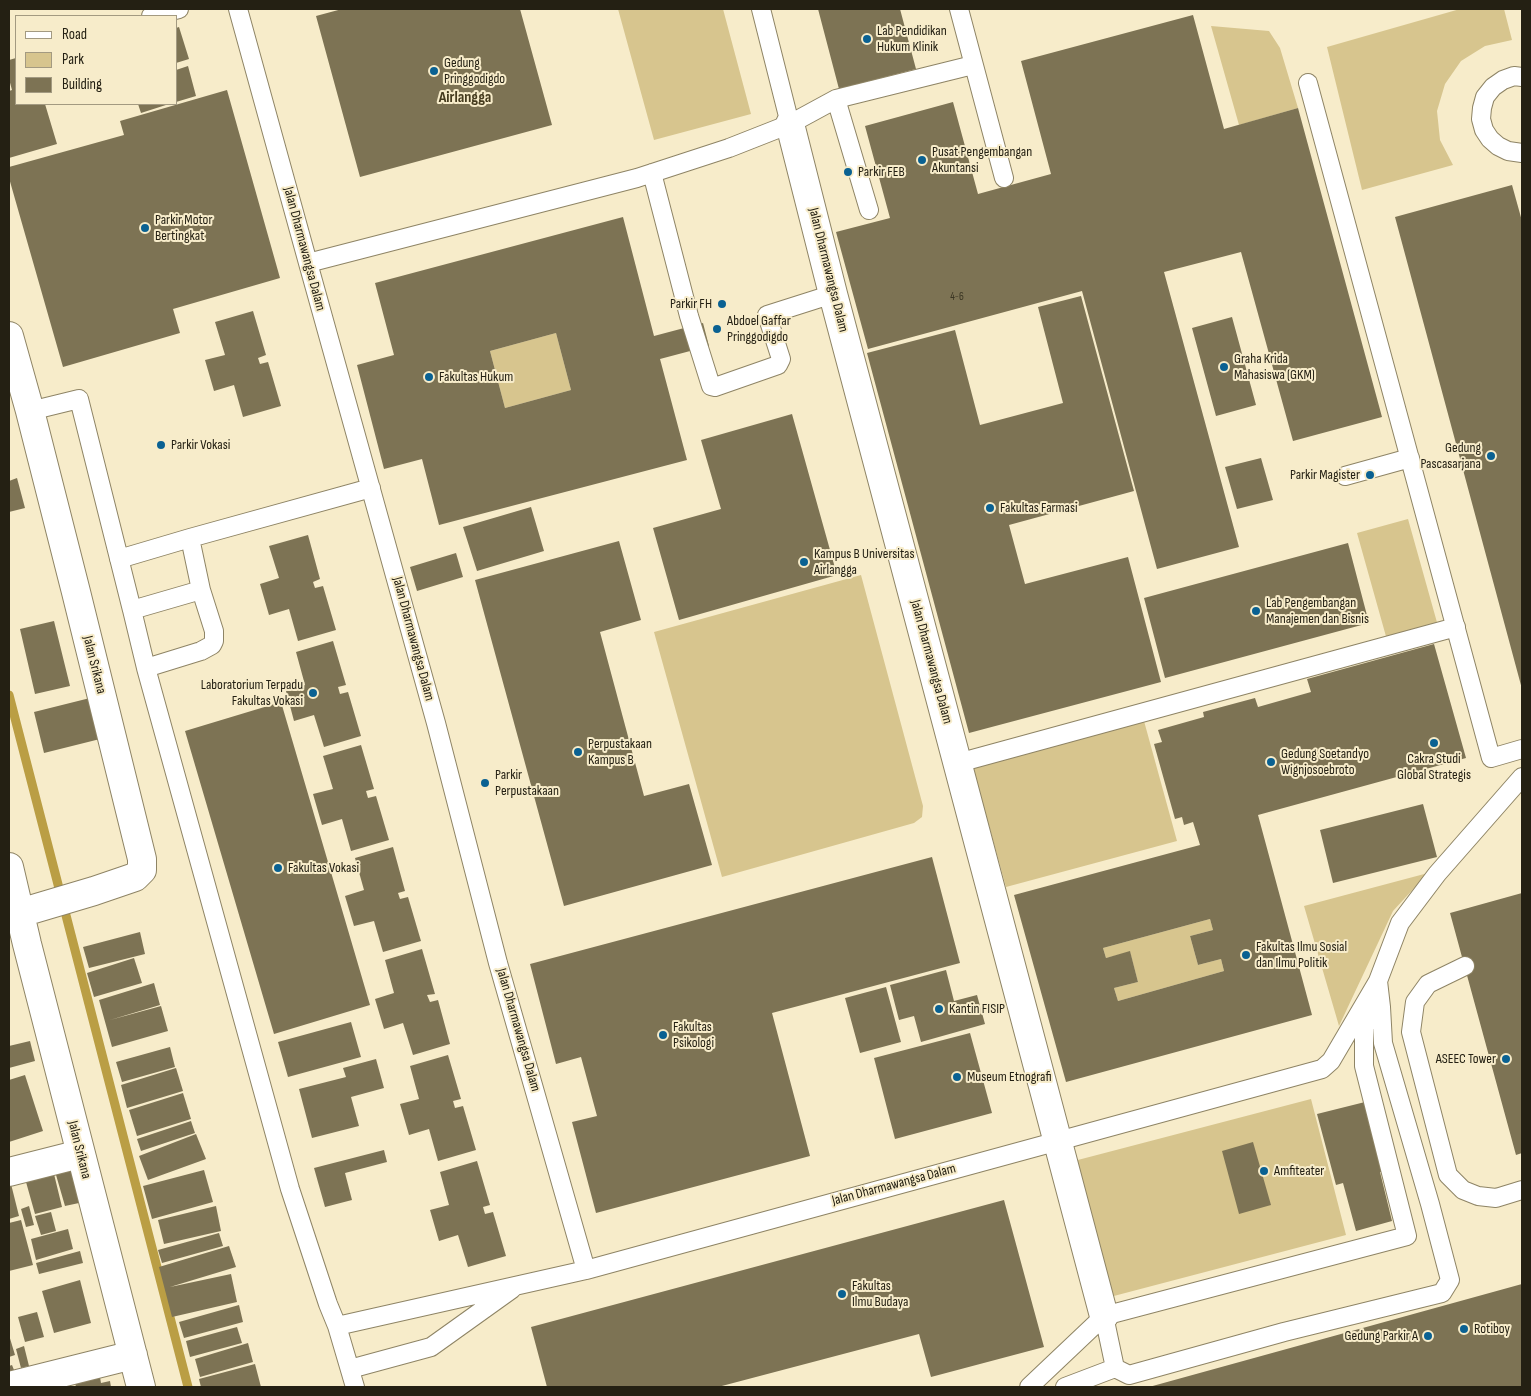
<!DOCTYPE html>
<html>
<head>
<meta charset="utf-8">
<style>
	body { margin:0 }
	#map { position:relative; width:1531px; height:1396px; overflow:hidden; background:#f7ecca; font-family:"Sofia Sans Condensed",sans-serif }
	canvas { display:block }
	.frame { position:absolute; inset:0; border:10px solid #242013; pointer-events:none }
	.legend { position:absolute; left:15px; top:15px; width:162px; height:90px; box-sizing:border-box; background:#f7ecca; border:1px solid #a39a81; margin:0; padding:6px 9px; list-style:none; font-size:15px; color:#242013 }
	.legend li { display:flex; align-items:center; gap:10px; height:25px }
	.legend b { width:25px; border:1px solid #a39a81 }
</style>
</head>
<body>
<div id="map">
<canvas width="1531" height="1396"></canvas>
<div class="frame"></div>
<ul class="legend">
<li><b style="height:6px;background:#fff"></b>Road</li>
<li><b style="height:14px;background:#d7c58e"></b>Park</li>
<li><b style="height:14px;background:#7d7354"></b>Building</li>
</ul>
</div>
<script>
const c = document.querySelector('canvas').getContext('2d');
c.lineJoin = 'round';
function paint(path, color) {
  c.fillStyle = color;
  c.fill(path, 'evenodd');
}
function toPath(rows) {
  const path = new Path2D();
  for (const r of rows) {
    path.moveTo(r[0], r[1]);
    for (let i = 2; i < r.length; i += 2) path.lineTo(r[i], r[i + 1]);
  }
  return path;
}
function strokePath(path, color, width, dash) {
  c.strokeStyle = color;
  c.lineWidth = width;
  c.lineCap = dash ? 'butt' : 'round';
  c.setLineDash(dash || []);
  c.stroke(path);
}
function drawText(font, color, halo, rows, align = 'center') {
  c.font = font + ' "Sofia Sans Condensed",sans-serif';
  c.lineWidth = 4;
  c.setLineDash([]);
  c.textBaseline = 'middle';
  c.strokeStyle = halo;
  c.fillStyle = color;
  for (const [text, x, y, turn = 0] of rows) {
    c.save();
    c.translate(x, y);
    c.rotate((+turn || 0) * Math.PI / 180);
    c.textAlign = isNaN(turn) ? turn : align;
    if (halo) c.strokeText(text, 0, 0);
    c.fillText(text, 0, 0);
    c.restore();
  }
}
const green = toPath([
	[618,9,723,9,751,114,654,140],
	[1460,9,1504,9,1512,40,1485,46,1461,61,1445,84,1437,111,1440,140,1453,165,1362,190,1327,47],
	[1211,26,1269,31,1280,48,1298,108,1239,125],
	[556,333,571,390,505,408,490,351],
	[1408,519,1438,626,1387,640,1357,533],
	[861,575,923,806,922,817,914,823,722,877,654,632],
	[1144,721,1177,841,1006,887,973,768],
	[1428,873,1393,911,1339,1026,1304,906],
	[1210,919,1213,930,1190,936,1198,965,1221,959,1224,971,1118,1001,1114,988,1138,982,1130,952,1106,958,1103,948],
	[1311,1099,1346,1235,1110,1297,1074,1161]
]);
const stream = toPath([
	[9,695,188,1387]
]);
const building = toPath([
	[342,9,520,9,552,125,360,177,316,16],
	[818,9,900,9,916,69,839,89],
	[1193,15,1224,129,1298,108,1382,417,1293,441,1241,252,1164,272,1239,547,1157,569,1082,291,868,349,836,232,890,218,865,126,953,102,978,194,1051,174,1021,61],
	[179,27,189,59,176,63,176,28],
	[16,58,16,104,45,104,57,144,9,158,9,91,12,90,9,79,9,60],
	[188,66,196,96,176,102,176,70],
	[227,90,280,278,173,309,180,333,63,367,9,178,9,167,124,135,120,121],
	[138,104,169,104,141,113],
	[1512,185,1522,221,1522,689,1395,217],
	[623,217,654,336,703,323,709,346,660,359,687,460,439,525,422,459,384,469,357,365,394,355,375,283],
	[556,333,571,390,505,408,490,351],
	[1081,296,1134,491,1009,525,1025,584,1128,557,1161,682,969,733,867,353,955,330,980,425,1063,403,1038,307],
	[253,311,266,355,258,358,260,364,268,362,281,406,243,417,234,385,214,391,205,360,225,355,215,322],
	[1232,317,1256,405,1216,416,1192,328],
	[792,414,837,575,679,620,653,528,721,509,701,440],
	[1261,458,1273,500,1237,509,1225,467],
	[17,478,25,508,9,512,9,481],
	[531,507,544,551,477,571,463,527],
	[308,535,320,579,313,582,315,588,323,586,336,630,298,641,289,609,269,615,260,584,279,578,269,546],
	[619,541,641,620,600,632,644,796,689,784,712,865,564,906,475,580],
	[1348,543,1369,623,1165,678,1144,598],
	[456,553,463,577,417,591,410,567],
	[54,621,70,686,35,694,20,629],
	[333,641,346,685,338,687,340,694,348,692,361,736,324,747,314,715,294,721,286,691,305,685,296,652],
	[1434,644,1466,758,1258,815,1312,1015,1066,1082,1014,895,1200,845,1193,822,1184,825,1182,817,1175,819,1154,744,1162,742,1158,730,1204,717,1203,712,1255,698,1258,707,1311,692,1307,679],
	[1210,919,1213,930,1190,936,1198,965,1221,959,1224,971,1118,1001,1114,988,1138,982,1130,951,1106,958,1103,948],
	[90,698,100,739,44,753,34,712],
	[281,702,370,1005,274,1034,185,731],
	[361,745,374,789,366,791,368,798,376,796,389,840,351,851,342,819,322,825,313,794,333,789,323,756],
	[1423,804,1437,857,1333,883,1320,830],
	[393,847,405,891,398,893,400,899,408,897,421,941,383,952,374,921,354,926,345,896,364,890,355,858],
	[932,857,960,963,772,1013,810,1156,596,1213,572,1122,597,1116,581,1057,556,1064,530,964],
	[1522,893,1522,1153,1516,1155,1450,913],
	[140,932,145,954,89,968,83,947],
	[422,949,435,994,427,995,430,1002,438,1000,450,1044,413,1055,403,1023,384,1029,375,999,394,993,385,960],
	[134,958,142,983,94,997,87,973],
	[946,970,954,1001,977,995,985,1024,921,1042,914,1016,899,1020,890,985],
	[154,983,160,1005,110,1020,161,1006,168,1031,112,1047,99,1000],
	[886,987,901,1042,860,1053,845,998],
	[351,1022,361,1057,288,1077,278,1042],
	[970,1033,992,1113,895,1139,874,1058],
	[30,1041,35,1061,9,1068,9,1046],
	[170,1047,175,1067,122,1082,116,1062],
	[448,1055,461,1099,453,1101,455,1108,463,1106,476,1150,438,1161,429,1129,409,1135,400,1104,419,1099,410,1066],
	[376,1059,384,1088,351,1097,359,1126,312,1138,299,1089,346,1077,343,1068],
	[176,1068,183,1091,127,1108,121,1085],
	[25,1075,43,1131,9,1142,9,1080],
	[183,1093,191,1119,137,1136,129,1110],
	[1365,1102,1383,1172,1380,1172,1392,1221,1356,1231,1343,1183,1336,1185,1317,1114],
	[191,1121,195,1133,141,1151,137,1139],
	[196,1134,206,1159,148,1180,139,1156],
	[1253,1142,1271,1205,1239,1214,1222,1151],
	[384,1150,387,1162,345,1173,352,1200,325,1207,314,1168],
	[477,1161,490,1205,483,1207,485,1214,493,1212,506,1256,468,1267,458,1235,439,1241,430,1210,449,1205,440,1172],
	[69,1164,79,1203,65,1206,54,1168],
	[204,1170,213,1202,152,1219,143,1186],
	[54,1174,62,1207,35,1214,26,1182],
	[9,1184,11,1184,19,1216,9,1219],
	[1004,1200,1044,1347,931,1377,919,1334,718,1387,547,1387,531,1327],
	[29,1206,34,1225,26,1227,21,1209],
	[216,1206,221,1231,164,1244,158,1220],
	[51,1212,56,1231,41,1235,35,1216],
	[21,1220,33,1265,9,1271,9,1223],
	[68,1229,73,1249,36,1260,31,1239],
	[219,1233,223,1246,162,1263,158,1250],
	[229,1246,236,1267,170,1287,231,1274,237,1302,172,1317,159,1267],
	[80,1251,83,1263,39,1274,36,1263],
	[80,1280,91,1323,54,1333,42,1291],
	[1522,1284,1522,1387,1149,1387],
	[239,1305,243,1322,184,1338,179,1322],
	[37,1312,44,1337,25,1342,18,1317],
	[237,1327,242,1343,190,1357,186,1341],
	[9,1335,15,1355,9,1357],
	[248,1343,253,1362,200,1377,195,1359],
	[24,1346,29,1366,21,1368,16,1349],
	[255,1364,261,1387,201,1387,199,1379],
	[12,1365,14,1370,9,1372,9,1366],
	[100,1377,101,1383,110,1381,111,1387,76,1387,75,1383]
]);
const lane = toPath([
	[238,9,308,263,436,723,498,963,586,1270],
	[761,9,790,124],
	[959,9,1004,178],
	[151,16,179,9],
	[1522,77,1514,76,1503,80,1493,87,1485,97,1482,108,1481,119,1484,130,1490,139,1498,146,1508,151,1522,153],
	[1308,83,1491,758,1522,749],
	[836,99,869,210],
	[652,173,689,316,711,386,715,387,778,365,781,359,767,315,833,294],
	[308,263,637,178,729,148,790,124,836,99,973,65],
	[30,411,79,399,132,610,201,590,214,631,214,641,212,645,201,651,146,668],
	[1345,476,1410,458],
	[190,538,201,590],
	[119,559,190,538,371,488],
	[132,610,146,668,290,1189,328,1304,337,1326,355,1387],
	[958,763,1456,627],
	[1465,966,1428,984,1415,1002,1411,1032,1448,1175,1463,1190,1478,1196,1496,1198,1522,1190],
	[337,1326,586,1270,1322,1069,1331,1061,1378,981,1400,923,1437,874,1522,777],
	[1115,1368,1104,1316,1407,1236,1364,1066,1364,1028,1370,1008],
	[350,1369,431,1347,512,1289],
	[1029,1387,1104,1316],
	[1065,1387,1115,1368,1129,1375,1284,1332,1442,1293,1450,1280,1430,1204,1383,1043,1381,1007,1378,981]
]);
const street = toPath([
	[790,124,833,294,1104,1316],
	[9,336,30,411,76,592,142,859,142,870,135,877,94,891,20,913],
	[9,867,27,944,141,1387],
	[9,1172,80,1154],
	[9,1386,133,1355]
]);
const markers = [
	[867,39,5,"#0a6192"],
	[434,71,5,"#0a6192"],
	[922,160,5,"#0a6192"],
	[848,172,5,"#0a6192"],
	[145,228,5,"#0a6192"],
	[722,304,5,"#0a6192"],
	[717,329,5,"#0a6192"],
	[1224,367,5,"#0a6192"],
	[429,377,5,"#0a6192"],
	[161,445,5,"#0a6192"],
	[1491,456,5,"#0a6192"],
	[1370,475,5,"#0a6192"],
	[990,508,5,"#0a6192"],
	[804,562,5,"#0a6192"],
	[1256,611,5,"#0a6192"],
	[313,693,5,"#0a6192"],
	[1434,743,5,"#0a6192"],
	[578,752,5,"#0a6192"],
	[1271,762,5,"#0a6192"],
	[485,783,5,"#0a6192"],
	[278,868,5,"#0a6192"],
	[1246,955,5,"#0a6192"],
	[939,1009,5,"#0a6192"],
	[663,1035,5,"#0a6192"],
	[1506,1059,5,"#0a6192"],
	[957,1077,5,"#0a6192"],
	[1264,1171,5,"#0a6192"],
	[842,1294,5,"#0a6192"],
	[1464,1329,5,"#0a6192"],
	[1428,1336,5,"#0a6192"]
];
const numberNames = [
	["4-6",957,297]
];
const poiNames = [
	["Lab Pendidikan",877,31],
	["Hukum Klinik",877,47],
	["Gedung",444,63],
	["Pringgodigdo",444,79],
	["Pusat Pengembangan",932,152],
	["Akuntansi",932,168],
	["Parkir FEB",858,172],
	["Parkir Motor",155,220],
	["Bertingkat",155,236],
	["Parkir FH",712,304,"right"],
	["Abdoel Gaffar",727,321],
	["Pringgodigdo",727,337],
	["Graha Krida",1234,359],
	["Mahasiswa (GKM)",1234,375],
	["Fakultas Hukum",439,377],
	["Parkir Vokasi",171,445],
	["Gedung",1481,448,"right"],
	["Pascasarjana",1481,464,"right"],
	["Parkir Magister",1360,475,"right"],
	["Fakultas Farmasi",1000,508],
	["Kampus B Universitas",814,554],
	["Airlangga",814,570],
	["Lab Pengembangan",1266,603],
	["Manajemen dan Bisnis",1266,619],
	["Laboratorium Terpadu",303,685,"right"],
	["Fakultas Vokasi",303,701,"right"],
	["Perpustakaan",588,744],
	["Kampus B",588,760],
	["Gedung Soetandyo",1281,754],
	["Wignjosoebroto",1281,770],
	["Cakra Studi",1434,759,"center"],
	["Global Strategis",1434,775,"center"],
	["Parkir",495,775],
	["Perpustakaan",495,791],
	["Fakultas Vokasi",288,868],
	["Fakultas Ilmu Sosial",1256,947],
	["dan Ilmu Politik",1256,963],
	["Kantin FISIP",949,1009],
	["Fakultas",673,1027],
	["Psikologi",673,1043],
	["ASEEC Tower",1496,1059,"right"],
	["Museum Etnografi",967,1077],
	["Amfiteater",1274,1171],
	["Fakultas",852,1286],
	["Ilmu Budaya",852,1302],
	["Rotiboy",1474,1329],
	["Gedung Parkir A",1418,1336,"right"]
];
const streetNames = [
	["Jalan Dharmawangsa Dalam",304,249,75],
	["Jalan Dharmawangsa Dalam",828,270,76],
	["Jalan Dharmawangsa Dalam",413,639,75],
	["Jalan Dharmawangsa Dalam",931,662,75],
	["Jalan Srikana",94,665,76],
	["Jalan Dharmawangsa Dalam",518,1030,74],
	["Jalan Srikana",79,1150,76],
	["Jalan Dharmawangsa Dalam",894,1185,-15]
];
const quarterNames = [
	["Airlangga",465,98]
];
paint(green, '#d7c58e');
strokePath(stream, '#ba9e44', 9);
paint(building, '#7d7354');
strokePath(lane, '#8e8465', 20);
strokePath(street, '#8e8465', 30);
strokePath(lane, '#fff', 18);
strokePath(street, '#fff', 28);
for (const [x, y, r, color] of markers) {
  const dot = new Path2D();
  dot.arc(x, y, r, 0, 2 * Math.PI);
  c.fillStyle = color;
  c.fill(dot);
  strokePath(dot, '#f7ecca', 2);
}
drawText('11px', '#3a3523', null, numberNames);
drawText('14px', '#242013', '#f7ecca', poiNames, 'left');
drawText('14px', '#242013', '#f7ecca', streetNames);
drawText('bold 16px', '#453b1e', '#f7ecca', quarterNames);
</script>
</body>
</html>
